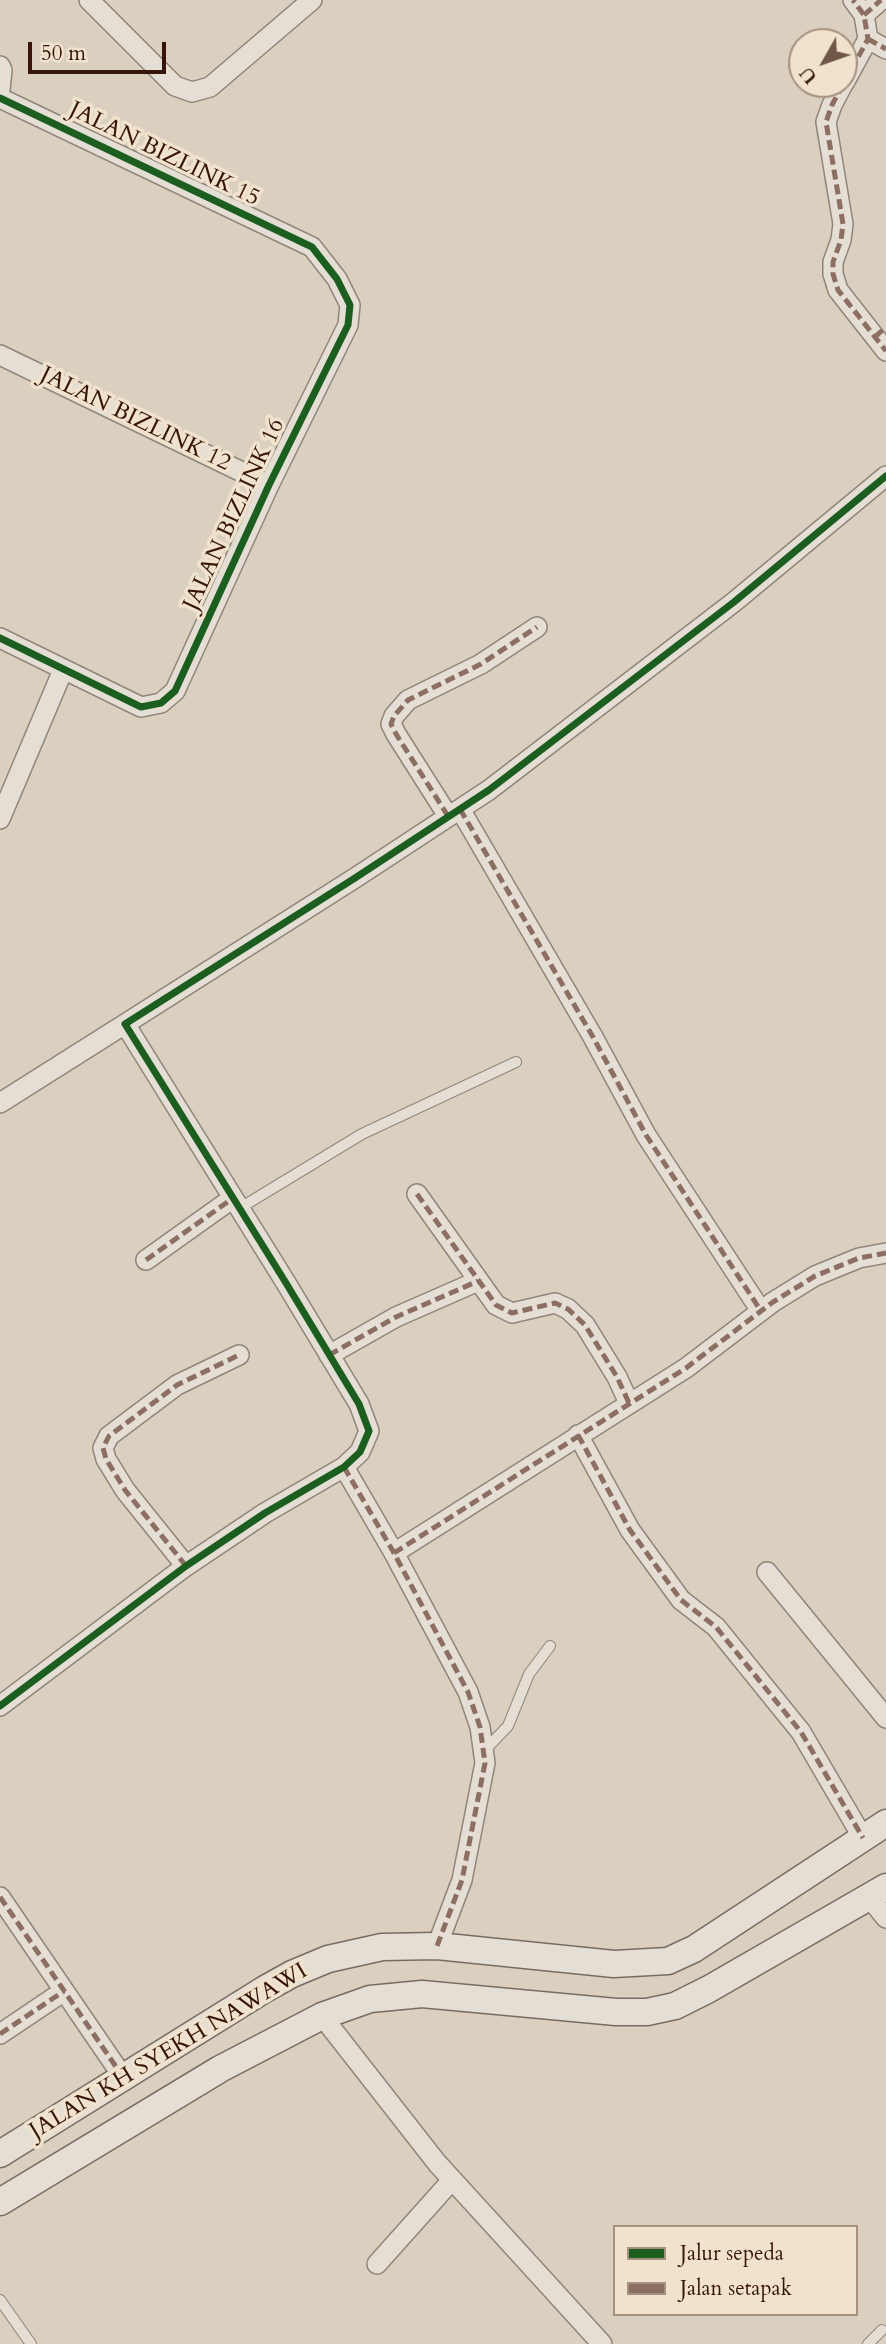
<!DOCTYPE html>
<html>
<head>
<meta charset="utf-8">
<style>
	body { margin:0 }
	#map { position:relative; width:886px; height:2344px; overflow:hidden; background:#dbd0bf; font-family:Cardo,serif }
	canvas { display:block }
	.legend { position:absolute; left:613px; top:2225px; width:245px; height:91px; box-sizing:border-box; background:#f0e2cd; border:2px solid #a6907e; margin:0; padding:9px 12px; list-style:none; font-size:21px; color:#361407 }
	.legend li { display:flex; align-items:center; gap:14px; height:35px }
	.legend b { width:35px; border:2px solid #a6907e }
	.north { position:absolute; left:788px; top:28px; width:70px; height:70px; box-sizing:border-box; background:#f0e2cd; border:2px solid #a6907e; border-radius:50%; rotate:230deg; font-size:19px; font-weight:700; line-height:28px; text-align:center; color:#361407 }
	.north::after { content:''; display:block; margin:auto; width:24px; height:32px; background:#705647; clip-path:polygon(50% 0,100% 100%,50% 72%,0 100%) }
	.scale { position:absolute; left:28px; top:42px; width:138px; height:32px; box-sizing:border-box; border:4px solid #361407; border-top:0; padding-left:9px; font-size:21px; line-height:24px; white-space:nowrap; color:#361407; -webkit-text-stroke:5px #f0e2cd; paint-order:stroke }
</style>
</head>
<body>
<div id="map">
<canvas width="886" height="2344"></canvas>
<ul class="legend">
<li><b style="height:9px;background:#1b5e20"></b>Jalur sepeda</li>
<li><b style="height:9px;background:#8d6e63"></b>Jalan setapak</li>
</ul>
<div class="north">U</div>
<div class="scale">50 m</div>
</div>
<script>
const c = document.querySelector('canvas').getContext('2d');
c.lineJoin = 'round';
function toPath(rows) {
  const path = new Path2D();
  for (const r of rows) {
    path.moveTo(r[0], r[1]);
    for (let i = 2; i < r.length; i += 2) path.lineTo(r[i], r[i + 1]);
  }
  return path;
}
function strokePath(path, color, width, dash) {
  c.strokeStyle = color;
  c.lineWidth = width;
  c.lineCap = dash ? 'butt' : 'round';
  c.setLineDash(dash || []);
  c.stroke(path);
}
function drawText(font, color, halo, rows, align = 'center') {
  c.font = font + ' Cardo,serif';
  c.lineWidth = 7;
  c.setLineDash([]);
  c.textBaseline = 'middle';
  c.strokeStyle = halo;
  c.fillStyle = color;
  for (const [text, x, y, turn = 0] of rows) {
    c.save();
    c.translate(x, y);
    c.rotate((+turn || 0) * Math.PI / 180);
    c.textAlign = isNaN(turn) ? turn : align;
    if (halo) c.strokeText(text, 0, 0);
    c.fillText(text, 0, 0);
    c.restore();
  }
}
const service = toPath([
	[240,1208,362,1134,516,1062],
	[484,1751,508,1726,529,1674,550,1646],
	[0,2300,31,2344],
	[868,2344,882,2330]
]);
const minor = toPath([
	[89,0,175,86,192,92,210,87,312,0],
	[864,15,881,0],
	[868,39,886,49],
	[0,66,2,70,0,90],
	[844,83,868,39,864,15,853,0],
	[843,84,832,105,826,122,843,224,841,240,833,262,833,274,838,290,886,351],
	[0,98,312,247,337,279,350,305,348,325,269,485,175,691,161,703,141,707,0,638],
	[0,355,269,485],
	[460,809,593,1037,646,1135,761,1311],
	[448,816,396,734,391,724,394,716,408,700,481,664,537,627],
	[0,819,63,670],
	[0,1103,125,1024],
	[417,1194,496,1305,512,1313,555,1303,568,1309,585,1325,617,1377,629,1403],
	[146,1260,233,1198],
	[329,1355,396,1317,478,1281],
	[578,1435,630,1530,681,1600,716,1627,801,1732,863,1838],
	[344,1467,394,1553,468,1692,480,1727,485,1763,462,1880,437,1946],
	[394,1553,686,1368,773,1302,815,1276,859,1258,886,1253],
	[186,1566,125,1490,106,1459,103,1448,109,1436,177,1385,239,1355],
	[767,1572,886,1718],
	[0,1706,186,1566,265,1513,344,1467,360,1452,369,1431,359,1404,286,1283,125,1024,355,878,489,790,734,602,886,476],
	[0,1897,123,2077],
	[869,1897,886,1918],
	[322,2016,437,2163,602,2344],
	[0,2034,64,1991],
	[377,2264,452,2180]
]);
const secondary = toPath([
	[0,2154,265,1989,292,1974,328,1959,382,1947,437,1946,614,1964,668,1961,694,1949,886,1823],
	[0,2202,220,2069,322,2016,370,1999,422,1994,616,2012,647,2012,675,2006,709,1989,886,1887]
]);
const quiet = toPath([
	[864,15,881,0],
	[868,39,886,49],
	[844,83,868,39,864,15,853,0],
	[843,84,832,105,826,122,843,224,841,240,833,262,833,274,838,290,886,351],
	[875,337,886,327],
	[460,809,593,1037,646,1135,761,1311],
	[448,816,396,734,391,724,394,716,408,700,481,664,537,627],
	[417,1194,496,1305,512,1313,555,1303,568,1309,585,1325,617,1377,629,1403],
	[146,1260,233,1198],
	[329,1355,396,1317,478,1281],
	[578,1435,630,1530,681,1600,716,1627,801,1732,863,1838],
	[344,1467,394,1553,468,1692,480,1727,485,1763,462,1880,437,1946],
	[394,1553,686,1368,773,1302,815,1276,859,1258,886,1253],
	[186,1566,125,1490,106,1459,103,1448,109,1436,177,1385,239,1355],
	[0,1897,123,2077],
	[0,2034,64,1991]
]);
const cycleway = toPath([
	[0,98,312,247,337,279,350,305,348,325,269,485,175,691,161,703,141,707,0,638],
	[0,1706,186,1566,265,1513,344,1467,360,1452,369,1431,359,1404,286,1283,125,1024,355,878,489,790,734,602,886,476]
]);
const streetNames = [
	["JALAN BIZLINK 15",164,155,26],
	["JALAN BIZLINK 12",135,420,26],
	["JALAN BIZLINK 16",235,515,-65],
	["JALAN KH SYEKH NAWAWI",169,2052,-31]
];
strokePath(service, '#90857a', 12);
strokePath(minor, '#90857a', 22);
strokePath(secondary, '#786c62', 29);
strokePath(service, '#e4ded4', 10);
strokePath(minor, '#e4ded4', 19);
strokePath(secondary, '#e4ded4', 26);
strokePath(quiet, '#8d6e63', 5, [10, 5]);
strokePath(cycleway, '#1b5e20', 7);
drawText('23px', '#361407', '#f0e2cd', streetNames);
</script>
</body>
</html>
